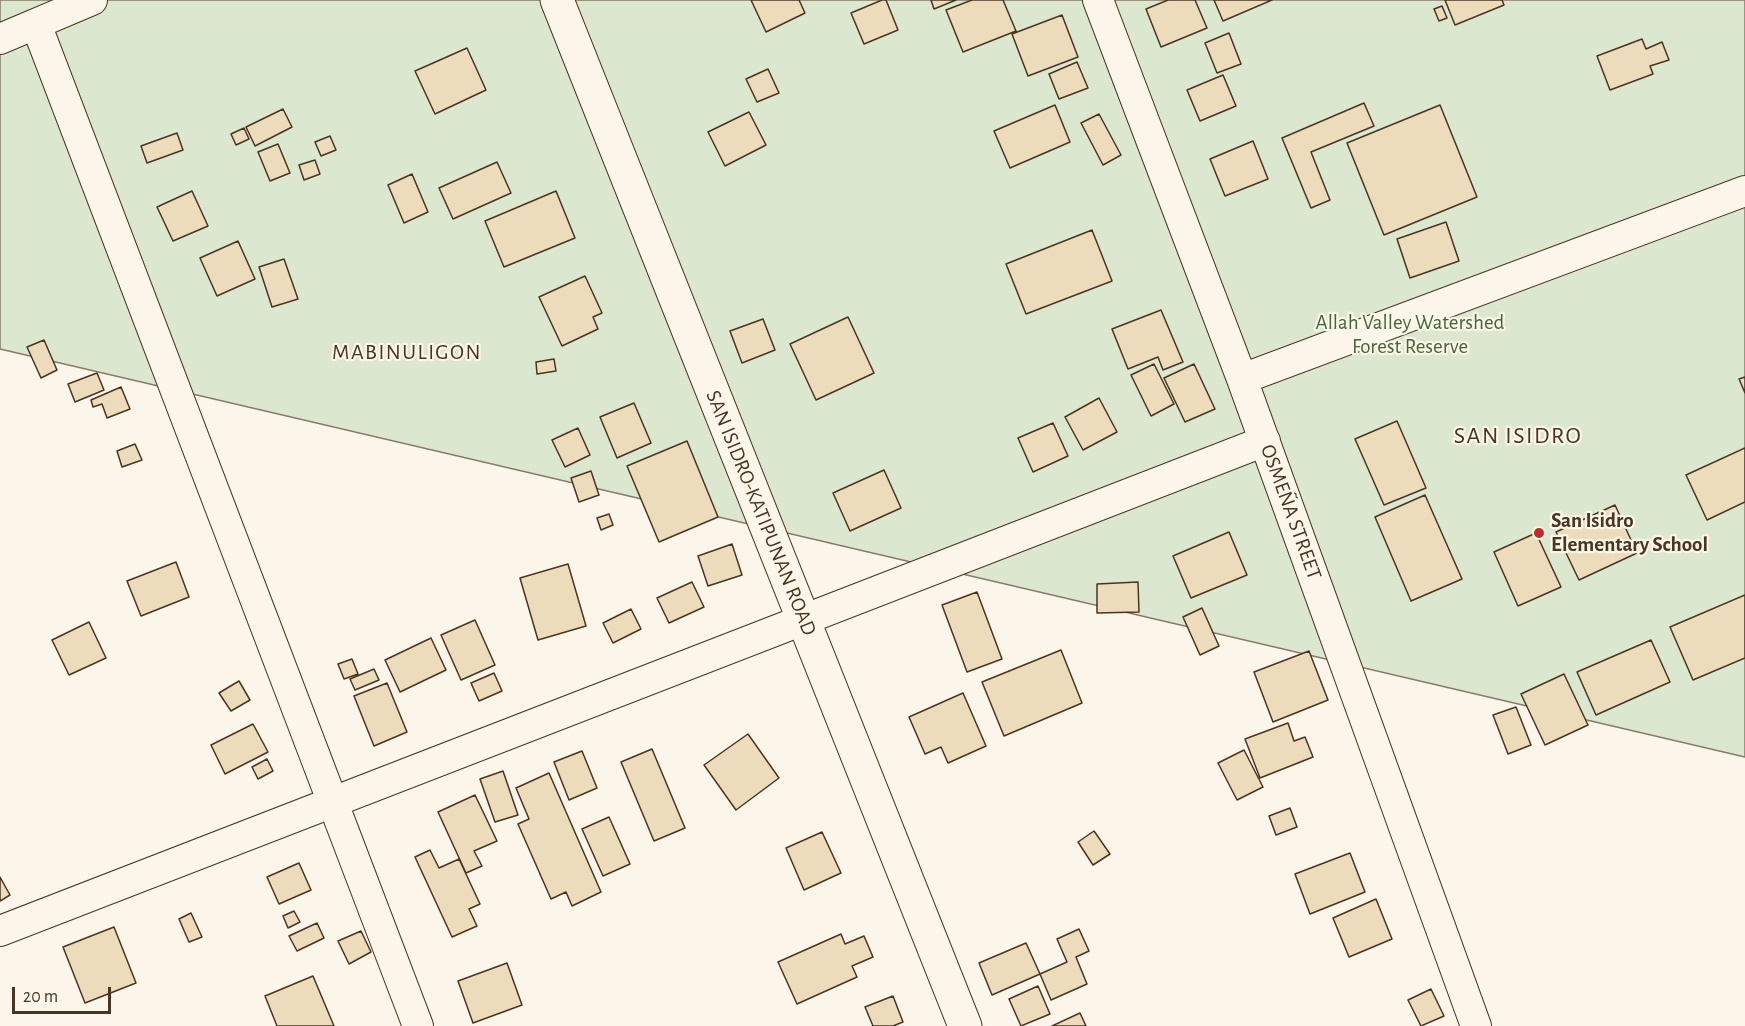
<!DOCTYPE html>
<html>
<head>
<meta charset="utf-8">
<style>
	body { margin:0 }
	#map { position:relative; width:1745px; height:1026px; overflow:hidden; background:#fbf6e9; font-family:"Alegreya Sans",sans-serif }
	canvas { display:block }
	.scale { position:absolute; left:12px; top:987px; width:99px; height:27px; box-sizing:border-box; border:3px solid #4a3520; border-top:0; padding-left:8px; font-size:18px; line-height:21px; white-space:nowrap; color:#4a3520; -webkit-text-stroke:4px #fbf6e9; paint-order:stroke }
</style>
</head>
<body>
<div id="map">
<canvas width="1745" height="1026"></canvas>
<div class="scale">20 m</div>
</div>
<script>
const c = document.querySelector('canvas').getContext('2d');
c.lineJoin = 'round';
function paint(path, color) {
  c.fillStyle = color;
  c.fill(path, 'evenodd');
}
function toPath(rows) {
  const path = new Path2D();
  for (const r of rows) {
    path.moveTo(r[0], r[1]);
    for (let i = 2; i < r.length; i += 2) path.lineTo(r[i], r[i + 1]);
  }
  return path;
}
function strokePath(path, color, width, dash) {
  c.strokeStyle = color;
  c.lineWidth = width;
  c.lineCap = dash ? 'butt' : 'round';
  c.setLineDash(dash || []);
  c.stroke(path);
}
function drawText(font, color, halo, rows, align = 'center') {
  c.font = font + ' "Alegreya Sans",sans-serif';
  c.lineWidth = 4.5;
  c.setLineDash([]);
  c.textBaseline = 'middle';
  c.strokeStyle = halo;
  c.fillStyle = color;
  for (const [text, x, y, turn = 0] of rows) {
    c.save();
    c.translate(x, y);
    c.rotate((+turn || 0) * Math.PI / 180);
    c.textAlign = isNaN(turn) ? turn : align;
    if (halo) c.strokeText(text, 0, 0);
    c.fillText(text, 0, 0);
    c.restore();
  }
}
const green = toPath([
	[0,0,1745,0,1745,757,0,349,0,0]
]);
const building = toPath([
	[751,0,799,0,805,13,766,32,751,0],
	[882,0,886,0,898,30,864,44,851,13,882,0],
	[931,0,956,0,934,9,931,0],
	[972,0,1003,0,1016,31,963,52,946,10,972,0],
	[1168,0,1195,0,1207,28,1161,47,1146,9,1168,0],
	[1214,0,1272,0,1223,21,1214,0],
	[1445,0,1502,0,1504,5,1455,25,1445,0],
	[1442,6,1447,18,1439,21,1434,9,1442,6],
	[1062,15,1078,57,1028,76,1012,34,1062,15],
	[1229,33,1241,64,1217,73,1205,43,1229,33],
	[1642,39,1646,49,1662,42,1669,60,1650,66,1653,74,1610,90,1597,56,1642,39],
	[467,48,486,90,435,114,415,71,467,48],
	[1077,62,1088,88,1059,99,1049,74,1077,62],
	[768,69,779,93,757,102,746,79,768,69],
	[1223,75,1236,106,1200,121,1187,90,1223,75],
	[1364,103,1374,126,1311,152,1330,200,1311,208,1282,138,1364,103],
	[1055,105,1070,142,1010,168,994,131,1055,105],
	[1440,105,1477,197,1384,235,1347,143,1440,105],
	[283,109,292,127,255,146,246,127,283,109],
	[749,112,766,145,725,166,708,132,749,112],
	[1099,114,1121,155,1103,165,1081,123,1099,114],
	[244,128,249,139,236,145,231,134,244,128],
	[177,133,183,150,147,163,141,146,177,133],
	[330,136,336,150,321,156,315,142,330,136],
	[1253,141,1268,179,1225,196,1210,159,1253,141],
	[278,144,290,173,270,181,258,152,278,144],
	[315,160,320,174,304,180,299,165,315,160],
	[497,162,511,193,453,219,439,188,497,162],
	[412,174,428,212,404,223,388,185,412,174],
	[192,191,208,226,173,241,157,207,192,191],
	[556,191,575,238,504,267,485,221,556,191],
	[1446,222,1459,261,1410,278,1397,239,1446,222],
	[1092,230,1112,281,1026,314,1006,264,1092,230],
	[238,241,255,279,217,296,200,258,238,241],
	[284,259,298,299,272,307,259,267,284,259],
	[585,276,602,313,593,317,598,329,562,346,539,297,585,276],
	[1161,310,1183,362,1163,370,1158,357,1128,369,1112,329,1161,310],
	[848,317,874,373,816,400,790,344,848,317],
	[763,319,775,350,742,363,730,331,763,319],
	[44,340,57,370,41,378,27,347,44,340],
	[554,359,556,371,537,374,536,362,554,359],
	[1154,364,1174,404,1151,416,1131,375,1154,364],
	[1194,364,1215,409,1185,422,1164,378,1194,364],
	[97,373,104,390,75,402,68,384,97,373],
	[1745,377,1745,393,1739,379,1745,377],
	[121,387,130,409,107,418,102,404,93,407,91,400,121,387],
	[1099,398,1117,432,1083,450,1065,417,1099,398],
	[634,403,651,443,617,458,600,417,634,403],
	[1397,421,1426,488,1384,505,1355,439,1397,421],
	[1053,423,1068,456,1033,472,1018,438,1053,423],
	[578,428,590,455,565,467,552,440,578,428],
	[687,441,718,517,659,542,627,466,687,441],
	[135,444,142,460,122,467,117,451,135,444],
	[1745,448,1745,502,1707,520,1686,475,1745,448],
	[884,470,901,508,850,531,833,493,884,470],
	[591,471,599,495,579,502,571,478,591,471],
	[1425,495,1462,579,1411,601,1375,517,1425,495],
	[1615,505,1637,553,1579,580,1556,532,1615,505],
	[609,514,613,525,601,530,597,518,609,514],
	[1229,532,1247,575,1191,598,1173,556,1229,532],
	[1536,533,1561,587,1518,606,1494,552,1536,533],
	[732,544,742,575,708,586,698,556,732,544],
	[176,562,189,597,141,616,127,581,176,562],
	[568,564,586,626,538,640,520,578,568,564],
	[692,582,704,607,669,623,657,598,692,582],
	[1138,582,1139,612,1097,613,1097,584,1138,582],
	[977,592,1002,659,967,672,942,605,977,592],
	[1745,595,1745,658,1693,680,1670,627,1745,595],
	[1202,608,1219,646,1200,655,1183,617,1202,608],
	[631,609,641,629,613,643,603,623,631,609],
	[475,620,495,665,461,680,441,635,475,620],
	[89,622,106,658,69,675,52,640,89,622],
	[431,638,446,670,400,692,385,660,431,638],
	[1651,640,1670,682,1596,715,1577,672,1651,640],
	[1061,650,1082,703,1004,736,982,682,1061,650],
	[1309,651,1328,700,1273,722,1254,672,1309,651],
	[352,659,358,674,344,679,338,664,352,659],
	[374,669,379,680,355,690,350,679,374,669],
	[494,673,502,691,479,701,471,683,494,673],
	[1564,674,1588,725,1545,745,1521,694,1564,674],
	[239,681,250,700,231,711,219,693,239,681],
	[387,683,407,732,374,746,354,696,387,683],
	[963,693,986,746,948,763,941,747,925,754,909,717,963,693],
	[1516,707,1531,745,1508,754,1493,715,1516,707],
	[1288,723,1294,741,1305,737,1313,757,1260,778,1245,739,1288,723],
	[253,724,268,752,225,774,211,745,253,724],
	[748,734,779,778,736,810,704,765,748,734],
	[652,749,685,828,654,841,621,762,652,749],
	[1244,750,1263,787,1237,800,1218,763,1244,750],
	[582,751,597,788,569,800,554,762,582,751],
	[267,759,273,771,258,779,252,767,267,759],
	[503,771,518,815,495,822,480,779,503,771],
	[549,773,601,892,572,906,566,892,551,899,518,824,529,819,516,788,549,773],
	[475,795,497,841,474,851,482,866,466,873,438,812,475,795],
	[1290,808,1297,827,1276,835,1269,816,1290,808],
	[609,817,630,864,603,876,582,829,609,817],
	[1094,831,1110,854,1093,865,1078,842,1094,831],
	[822,832,841,873,804,890,786,848,822,832],
	[430,850,439,868,459,859,480,904,469,909,477,926,452,937,415,857,430,850],
	[1350,853,1365,892,1310,914,1295,874,1350,853],
	[299,863,311,890,279,904,267,877,299,863],
	[0,877,10,895,0,901,0,877],
	[1376,899,1392,939,1349,957,1333,918,1376,899],
	[294,911,300,922,288,928,283,916,294,911],
	[191,913,202,937,189,942,179,919,191,913],
	[317,923,324,938,297,951,289,936,317,923],
	[114,927,136,983,85,1003,63,947,114,927],
	[1079,929,1089,951,1076,957,1087,984,1051,1000,1040,974,1067,962,1057,939,1079,929],
	[361,931,371,952,349,964,338,941,361,931],
	[841,934,845,944,864,936,873,957,852,966,857,977,797,1004,778,962,841,934],
	[1026,943,1040,974,992,995,979,963,1026,943],
	[507,963,522,1005,473,1023,458,981,507,963],
	[313,976,334,1026,277,1026,265,996,313,976],
	[1038,986,1050,1014,1021,1026,1009,999,1038,986],
	[1431,989,1444,1016,1421,1026,1408,1000,1431,989],
	[893,996,903,1022,893,1026,873,1026,865,1007,893,996],
	[1080,1013,1086,1026,1052,1026,1080,1013]
]);
const minor = toPath([
	[1098,0,1242,379,1476,1026],
	[36,24,418,1026],
	[0,39,92,0],
	[1242,379,1745,191],
	[0,931,1265,441]
]);
const tertiary = toPath([
	[557,0,965,1026]
]);
const markers = [
	[1539,533,6,"#c62828"]
];
const parkNames = [
	["Allah Valley Watershed",1410,323],
	["Forest Reserve",1410,347]
];
const streetNames = [
	["OSMEÑA STREET",1291,512,70],
	["SAN ISIDRO-KATIPUNAN ROAD",761,513,68]
];
const poiNames = [
	["San Isidro",1551,521],
	["Elementary School",1551,545]
];
const neighbourhoodNames = [
	["MABINULIGON",407,352]
];
const quarterNames = [
	["SAN ISIDRO",1518,436]
];
paint(green, '#dce7d0');
strokePath(green, '#887966', 1.5);
paint(building, '#ecdcbc');
strokePath(building, '#4a3520', 1.5);
strokePath(minor, '#4a3520', 32);
strokePath(tertiary, '#4a3520', 35);
strokePath(minor, '#fbf6e9', 30);
strokePath(tertiary, '#fbf6e9', 33);
for (const [x, y, r, color] of markers) {
  const dot = new Path2D();
  dot.arc(x, y, r, 0, 2 * Math.PI);
  c.fillStyle = color;
  c.fill(dot);
  strokePath(dot, '#fbf6e9', 2);
}
drawText('21px', '#436837', '#fbf6e9', parkNames);
drawText('21px', '#4a3520', '#fbf6e9', streetNames);
drawText('bold 21px', '#4a3520', '#fbf6e9', poiNames, 'left');
c.letterSpacing = '1.5px';
drawText('22px', '#4a3520', '#fbf6e9', neighbourhoodNames);
c.letterSpacing = '0px';
c.letterSpacing = '1.5px';
drawText('24px', '#4a3520', '#fbf6e9', quarterNames);
c.letterSpacing = '0px';
</script>
</body>
</html>
